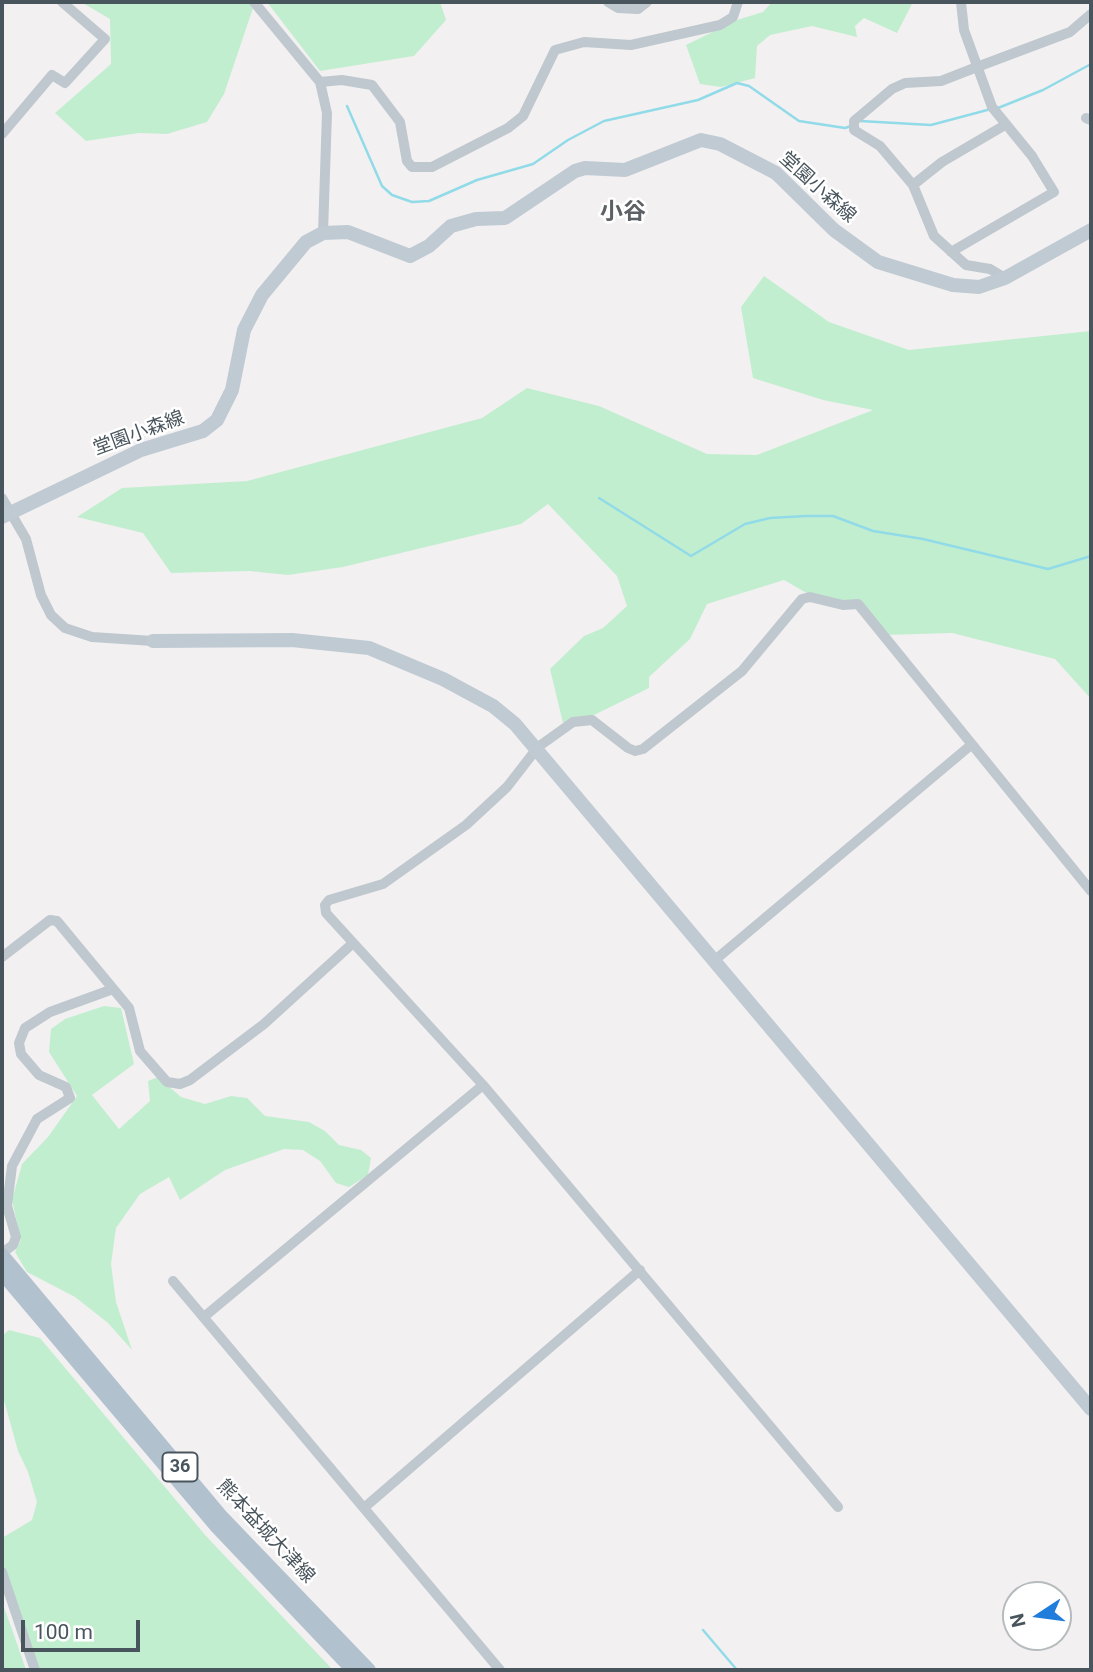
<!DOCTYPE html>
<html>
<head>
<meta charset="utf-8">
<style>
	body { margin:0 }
	#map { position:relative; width:1093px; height:1672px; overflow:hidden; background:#f3f0f1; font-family:Roboto,sans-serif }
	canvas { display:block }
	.frame { position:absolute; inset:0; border:4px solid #49555d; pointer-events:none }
	.north { position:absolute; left:1002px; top:1581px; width:70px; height:70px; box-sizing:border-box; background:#fff; border:2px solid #b6bbbe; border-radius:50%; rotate:257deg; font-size:19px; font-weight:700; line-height:28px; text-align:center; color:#49555d }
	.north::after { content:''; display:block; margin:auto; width:24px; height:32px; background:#217ddc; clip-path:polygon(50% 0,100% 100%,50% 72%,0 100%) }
	.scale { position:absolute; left:21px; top:1620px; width:119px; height:32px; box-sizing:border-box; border:4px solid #49555d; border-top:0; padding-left:9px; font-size:21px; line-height:24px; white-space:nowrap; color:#49555d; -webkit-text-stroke:5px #fff; paint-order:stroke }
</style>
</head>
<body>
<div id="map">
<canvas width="1093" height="1672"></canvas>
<div class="frame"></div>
<div class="north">N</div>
<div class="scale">100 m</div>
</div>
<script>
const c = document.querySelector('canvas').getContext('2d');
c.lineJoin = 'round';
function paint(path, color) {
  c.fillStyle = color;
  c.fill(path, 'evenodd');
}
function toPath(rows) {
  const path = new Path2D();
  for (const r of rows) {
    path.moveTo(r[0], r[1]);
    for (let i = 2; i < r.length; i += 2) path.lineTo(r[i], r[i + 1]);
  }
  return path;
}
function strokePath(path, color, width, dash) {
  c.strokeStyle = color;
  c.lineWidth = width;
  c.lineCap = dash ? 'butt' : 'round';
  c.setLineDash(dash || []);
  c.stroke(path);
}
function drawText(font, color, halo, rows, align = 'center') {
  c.font = font + ' Roboto,"Noto Sans JP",sans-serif';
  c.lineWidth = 5;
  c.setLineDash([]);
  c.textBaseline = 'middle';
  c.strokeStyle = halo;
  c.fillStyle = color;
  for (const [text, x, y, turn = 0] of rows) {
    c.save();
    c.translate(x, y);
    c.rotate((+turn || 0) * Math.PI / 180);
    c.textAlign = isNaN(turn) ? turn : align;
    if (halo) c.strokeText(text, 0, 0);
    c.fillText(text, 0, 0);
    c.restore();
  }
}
const green = toPath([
	[81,2,255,2,224,94,207,122,167,134,139,133,86,141,55,113,111,64,110,19],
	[267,2,440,2,446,20,414,56,320,71],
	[772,2,911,2,912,4,897,33,864,18,855,26,857,37,812,26,770,35,757,46,755,78,721,87,700,84,686,45,737,20,763,12],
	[764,276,829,322,909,350,1091,331,1091,699,1055,659,952,633,885,635,861,601,843,602,810,595,784,580,707,604,690,639,649,677,649,688,590,717,574,718,563,723,550,669,584,636,603,628,627,606,617,576,548,504,521,524,343,567,288,575,249,571,171,573,143,533,77,517,122,488,247,481,482,418,527,388,599,406,707,454,757,455,873,410,823,400,753,378,741,307],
	[104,1006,121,1008,134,1064,92,1095,119,1129,150,1101,148,1081,158,1077,181,1097,205,1104,231,1096,247,1098,265,1116,309,1122,325,1131,339,1145,361,1150,371,1158,368,1175,349,1187,336,1183,320,1161,303,1150,284,1149,225,1170,180,1200,169,1177,140,1194,116,1228,111,1264,116,1302,132,1350,108,1323,75,1297,27,1272,15,1252,21,1240,12,1200,22,1164,48,1137,77,1096,49,1052,51,1029,65,1019],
	[9,1330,40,1338,206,1536,333,1670,30,1670,2,1583,2,1538,32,1520,37,1502,28,1472,18,1451,2,1393,2,1336],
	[2,1602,13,1632,26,1670,2,1670]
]);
const stream = toPath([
	[347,106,382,186,392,195,412,202,429,201,477,180,533,164,568,140,604,121,698,100,737,83,749,86,799,121,845,128,851,126],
	[998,108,1043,90,1091,64],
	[860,121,931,125,991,109],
	[599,498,691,556,745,524,770,518,806,516,833,516,873,531,923,539,1048,569,1091,556],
	[703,1630,737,1670]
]);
const street = toPath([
	[254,2,320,82,327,113,323,233],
	[608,2,618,8,638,9,647,2],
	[320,82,342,80,372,85,400,122,407,161,412,167,432,167,508,128,523,116,555,50,584,42,631,45,720,25,733,17,738,2],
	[1086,118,1091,120],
	[2,134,52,75,65,83,105,39,62,2],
	[913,185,942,162,1005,125],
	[951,252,1054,192,1032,156,992,107,964,30,961,2],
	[1005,278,990,269,966,265,934,236,913,185,880,146,854,130,854,121,892,89,905,83,941,81,977,67,1070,32,1091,14],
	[2,498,26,539,41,595,51,615,65,628,92,637,153,641],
	[2,957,50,920,57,921,129,1008,140,1051,167,1082,180,1084,190,1080,264,1024,353,943],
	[715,960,971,745],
	[2,1253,13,1245,16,1237,7,1206,12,1166,37,1119,70,1098,66,1087,39,1075,21,1054,19,1043,25,1028,50,1012,113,989],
	[173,1281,500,1670],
	[205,1316,483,1085],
	[365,1507,640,1270],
	[838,1507,483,1085,326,913,325,905,329,900,383,884,466,825,507,787,538,747,573,722,592,720,628,748,635,751,643,749,742,671,802,599,810,597,843,605,858,604,1091,891],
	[2,1572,35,1670]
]);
const secondary = toPath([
	[2,517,141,450,203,431,217,420,232,390,244,330,262,295,306,242,323,233,348,232,410,256,429,246,451,226,476,219,505,218,575,171,585,168,625,170,701,140,720,144,776,173,834,230,878,262,953,285,979,287,1005,278,1091,230],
	[153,641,292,640,369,648,443,679,493,706,515,724,1091,1409]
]);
const primary = toPath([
	[2,1255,220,1515,369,1670],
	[2,1273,217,1527,353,1670]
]);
const shields = [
	[180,1467,35]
];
const shieldNames = [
	["36",180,1467]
];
const streetNames = [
	["堂園小森線",817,188,42],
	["堂園小森線",139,434,-20],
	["熊本益城大津線",265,1532,47]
];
const quarterNames = [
	["小谷",623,213]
];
paint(green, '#c2eed0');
strokePath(stream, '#91dbe8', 2.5);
strokePath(street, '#bfc8ce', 10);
strokePath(secondary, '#bfcad3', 14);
strokePath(primary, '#b2c1ce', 14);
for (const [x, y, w] of shields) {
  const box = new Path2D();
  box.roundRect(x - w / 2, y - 14.5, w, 29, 5);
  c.fillStyle = '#fff';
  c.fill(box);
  strokePath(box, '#49555d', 2);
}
drawText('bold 18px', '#49555d', null, shieldNames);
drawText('19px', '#49555d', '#fff', streetNames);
drawText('bold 23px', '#5d6165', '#fff', quarterNames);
</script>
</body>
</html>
